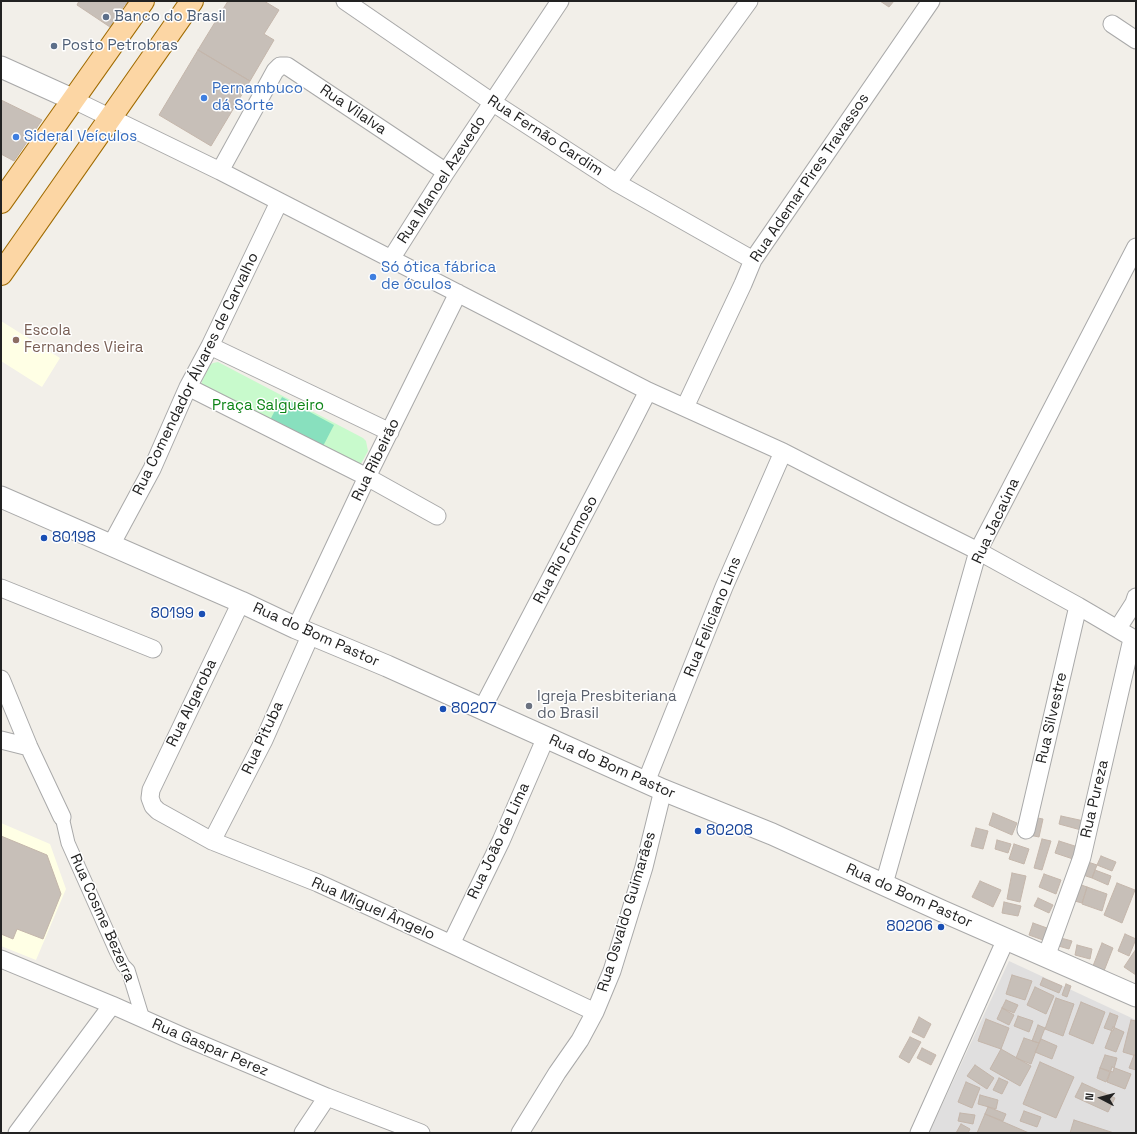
<!DOCTYPE html>
<html>
<head>
<meta charset="utf-8">
<style>
	body { margin:0 }
	#map { position:relative; width:1137px; height:1134px; overflow:hidden; background:#f2efe9; font-family:"Space Grotesk",sans-serif }
	canvas { display:block }
	.frame { position:absolute; inset:0; border:2px solid #222; pointer-events:none }
	.north { position:absolute; left:1081px; top:1078px; width:40px; height:40px; -webkit-text-stroke:3px #fff; paint-order:stroke; rotate:276deg; font-size:11px; font-weight:700; line-height:16px; text-align:center; color:#222 }
	.north::after { content:''; display:block; margin:auto; width:14px; height:18px; background:#222; clip-path:polygon(50% 0,100% 100%,50% 72%,0 100%) }
</style>
</head>
<body>
<div id="map">
<canvas width="1137" height="1134"></canvas>
<div class="frame"></div>
<div class="north">N</div>
</div>
<script>
const c = document.querySelector('canvas').getContext('2d');
c.lineJoin = 'round';
function paint(path, color) {
  c.fillStyle = color;
  c.fill(path, 'evenodd');
}
function toPath(rows) {
  const path = new Path2D();
  for (const r of rows) {
    path.moveTo(r[0], r[1]);
    for (let i = 2; i < r.length; i += 2) path.lineTo(r[i], r[i + 1]);
  }
  return path;
}
function strokePath(path, color, width, dash) {
  c.strokeStyle = color;
  c.lineWidth = width;
  c.lineCap = dash ? 'butt' : 'round';
  c.setLineDash(dash || []);
  c.stroke(path);
}
function drawText(font, color, halo, rows, align = 'center') {
  c.font = font + ' "Space Grotesk",sans-serif';
  c.lineWidth = 3;
  c.setLineDash([]);
  c.textBaseline = 'middle';
  c.strokeStyle = halo;
  c.fillStyle = color;
  for (const [text, x, y, turn = 0] of rows) {
    c.save();
    c.translate(x, y);
    c.rotate((+turn || 0) * Math.PI / 180);
    c.textAlign = isNaN(turn) ? turn : align;
    if (halo) c.strokeText(text, 0, 0);
    c.fillText(text, 0, 0);
    c.restore();
  }
}
const residential = toPath([
	[1009,961,1136,1020,1136,1133,929,1133]
]);
const education = toPath([
	[1,321,60,358,42,387,1,361],
	[1,823,50,844,66,889,36,960,1,946]
]);
const park = toPath([
	[218,362,363,438,366,441,368,451,362,462,360,465,201,386,202,381,210,365,213,363]
]);
const pitch = toPath([
	[282,397,334,425,321,450,269,422]
]);
const building = toPath([
	[79,1,132,1,129,6,125,4,110,27,77,5,79,1],
	[228,1,264,1,279,10,264,34,274,40,250,81,198,50,228,1],
	[880,1,894,1,889,7,880,1],
	[198,50,250,81,211,146,159,115,198,50],
	[1,100,42,120,14,161,1,154,1,100],
	[993,813,1017,823,1012,835,989,825,993,813],
	[1061,816,1084,821,1081,830,1059,824,1061,816],
	[1032,817,1043,819,1039,837,1029,835,1032,817],
	[976,828,988,831,983,849,971,846,976,828],
	[1,836,47,855,61,894,43,939,17,929,13,939,1,934,1,836],
	[1042,839,1051,841,1042,870,1034,868,1042,839],
	[997,840,1011,844,1008,853,995,849,997,840],
	[1059,841,1081,848,1076,860,1055,853,1059,841],
	[1014,844,1029,849,1024,864,1009,859,1014,844],
	[1101,856,1116,862,1112,871,1097,865,1101,856],
	[1088,862,1097,865,1092,878,1083,875,1088,862],
	[1095,870,1111,876,1108,885,1092,878,1095,870],
	[1012,873,1026,876,1020,902,1007,899,1012,873],
	[1044,874,1061,880,1056,894,1039,887,1044,874],
	[980,881,1001,890,993,907,972,897,980,881],
	[1076,883,1087,887,1082,903,1071,900,1076,883],
	[1117,883,1135,890,1122,923,1104,915,1117,883],
	[1087,887,1107,894,1102,911,1082,904,1087,887],
	[1038,898,1053,905,1049,913,1034,906,1038,898],
	[1004,902,1021,906,1018,916,1002,913,1004,902],
	[1033,923,1047,928,1043,940,1029,935,1033,923],
	[1125,934,1136,939,1129,956,1118,951,1125,934],
	[1057,937,1072,941,1069,949,1055,945,1057,937],
	[1102,943,1113,948,1102,976,1091,971,1102,943],
	[1077,945,1092,949,1090,959,1075,955,1077,945],
	[1136,949,1136,975,1124,967,1136,949],
	[1012,975,1032,981,1025,1000,1006,994,1012,975],
	[1043,978,1062,986,1059,993,1040,985,1043,978],
	[1066,984,1071,986,1067,997,1062,995,1066,984],
	[1035,987,1054,996,1046,1014,1027,1005,1035,987],
	[1056,998,1074,1004,1063,1036,1045,1029,1056,998],
	[1006,1000,1018,1005,1014,1013,1002,1008,1006,1000],
	[1081,1002,1105,1012,1093,1044,1069,1034,1081,1002],
	[1002,1008,1014,1015,1009,1025,997,1019,1002,1008],
	[1110,1013,1118,1016,1113,1031,1104,1028,1110,1013],
	[1018,1016,1033,1021,1029,1032,1014,1026,1018,1016],
	[919,1017,931,1024,924,1038,912,1032,919,1017],
	[986,1019,1009,1028,1001,1049,978,1041,986,1019],
	[1131,1020,1136,1021,1136,1056,1123,1052,1131,1020],
	[1038,1025,1045,1028,1039,1043,1032,1041,1038,1025],
	[1113,1027,1124,1032,1116,1052,1105,1048,1113,1027],
	[910,1037,921,1042,909,1063,899,1057,910,1037],
	[1024,1038,1039,1043,1031,1064,1016,1058,1024,1038],
	[1041,1039,1057,1046,1052,1059,1035,1052,1041,1039],
	[922,1048,936,1055,931,1065,917,1058,922,1048],
	[1001,1049,1031,1066,1020,1086,990,1069,1001,1049],
	[1105,1055,1117,1058,1113,1072,1100,1068,1105,1055],
	[1134,1055,1136,1056,1136,1070,1129,1068,1134,1055],
	[1040,1062,1074,1077,1056,1118,1023,1104,1040,1062],
	[975,1065,994,1078,987,1089,967,1076,975,1065],
	[1112,1067,1131,1074,1125,1089,1107,1082,1112,1067],
	[1100,1068,1110,1072,1106,1082,1097,1078,1100,1068],
	[999,1078,1008,1082,1002,1094,993,1090,999,1078],
	[966,1082,980,1088,972,1108,958,1102,966,1082],
	[1082,1083,1115,1098,1108,1112,1075,1097,1082,1083],
	[980,1095,998,1100,996,1109,978,1104,980,1095],
	[988,1107,1006,1114,1003,1121,985,1114,988,1107],
	[1024,1111,1041,1117,1037,1127,1020,1121,1024,1111],
	[960,1113,975,1115,973,1124,958,1121,960,1113],
	[985,1114,1029,1133,977,1133,985,1114],
	[1074,1120,1114,1133,1070,1133,1074,1120],
	[961,1124,970,1129,968,1133,956,1133,961,1124]
]);
const pedestrian = toPath([
	[62,817,68,843,116,951,123,965,128,970,143,1019]
]);
const minor = toPath([
	[345,1,492,102,617,183,753,260],
	[1112,24,1136,40],
	[74,100,220,171,648,391,783,452,898,511,978,551,1078,606,1136,640],
	[220,171,275,71,280,66,287,66,446,172],
	[617,183,749,1],
	[391,259,446,172,560,1],
	[210,346,390,432],
	[188,387,367,477,437,516],
	[685,407,743,284,753,260,931,1],
	[111,545,152,469,188,387,210,346,279,202],
	[1,588,153,649],
	[241,602,151,790,150,798,153,806,158,811,212,841,318,883,451,944,595,1012],
	[296,628,367,477,458,293],
	[1118,628,1134,603,1136,597],
	[1,679,29,747,62,817],
	[482,709,626,434,648,391],
	[1,740,29,747],
	[646,782,724,587,783,452],
	[1026,830,1078,606],
	[212,841,264,740,311,634],
	[884,884,978,551,1136,247],
	[451,944,501,841,546,737],
	[1046,957,1082,857,1132,639],
	[1,959,112,1005,184,1037,327,1097,421,1133],
	[17,1133,112,1005],
	[303,1133,327,1097],
	[520,1133,557,1073,580,1040,595,1012,612,971,644,867,663,790],
	[919,1133,1006,939]
]);
const tertiary = toPath([
	[1,67,74,100],
	[1,497,241,602,296,628,387,666,663,790,772,834,942,911,1136,996]
]);
const primary = toPath([
	[1,202,143,1],
	[1,274,192,1]
]);
const markers = [
	[106,17,4,"#5c6f8a"],
	[54,46,4,"#5c6f8a"],
	[204,98,4,"#3f7fe0"],
	[16,137,4,"#3f7fe0"],
	[373,277,4,"#3f7fe0"],
	[16,340,4,"#8d6e63"],
	[44,538,4,"#1a4fb4"],
	[202,614,4,"#1a4fb4"],
	[529,706,4,"#6b7280"],
	[443,709,4,"#1a4fb4"],
	[698,831,4,"#1a4fb4"],
	[941,927,4,"#1a4fb4"]
];
const serviceNames = [
	["Banco do Brasil",114,17],
	["Posto Petrobras",62,46]
];
const shopNames = [
	["Pernambuco",212,89],
	["dá Sorte",212,106],
	["Sideral Veículos",24,137],
	["Só ótica fábrica",381,268],
	["de óculos",381,285]
];
const streetNames = [
	["Rua Vilalva",353,110,34],
	["Rua Fernão Cardim",545,136,33],
	["Rua Ademar Pires Travassos",810,178,-56],
	["Rua Manoel Azevedo",442,180,-57],
	["Rua Comendador Álvares de Carvalho",196,374,-64],
	["Rua Ribeirão",376,460,-64],
	["Rua Jacaúna",996,521,-65],
	["Rua Rio Formoso",566,550,-62],
	["Rua Feliciano Lins",713,617,-68],
	["Rua do Bom Pastor",316,635,24],
	["Rua Algaroba",192,703,-64],
	["Rua Silvestre",1052,718,-77],
	["Rua Pituba",263,738,-65],
	["Rua do Bom Pastor",612,767,24],
	["Rua Pureza",1095,799,-77],
	["Rua João de Lima",499,841,-65],
	["Rua do Bom Pastor",909,896,24],
	["Rua Miguel Ângelo",373,909,24],
	["Rua Osvaldo Guimarães",627,912,-73],
	["Rua Cosme Bezerra",102,918,66],
	["Rua Gaspar Perez",210,1048,23]
];
const educationNames = [
	["Escola",24,331],
	["Fernandes Vieira",24,348]
];
const parkNames = [
	["Praça Salgueiro",268,406]
];
const transitNames = [
	["80198",52,538],
	["80199",194,614,"right"],
	["80207",451,709],
	["80208",706,831],
	["80206",933,927,"right"]
];
const worshipNames = [
	["Igreja Presbiteriana",537,697],
	["do Brasil",537,714]
];
paint(residential, '#e0dfdf');
paint(education, '#ffffe5');
paint(park, '#c8facc');
paint(pitch, '#88e0be');
paint(building, '#c7bfb8');
strokePath(building, '#c4b6ab', 1);
strokePath(pedestrian, '#a9a9a9', 15);
strokePath(minor, '#a9a9a9', 19);
strokePath(tertiary, '#a9a9a9', 23);
strokePath(primary, '#a06b00', 24);
strokePath(pedestrian, '#fff', 13);
strokePath(minor, '#fff', 17);
strokePath(tertiary, '#fff', 21);
strokePath(primary, '#fcd6a4', 22);
for (const [x, y, r, color] of markers) {
  const dot = new Path2D();
  dot.arc(x, y, r, 0, 2 * Math.PI);
  c.fillStyle = color;
  c.fill(dot);
  strokePath(dot, '#fff', 1.5);
}
drawText('15px', '#4e5e75', '#fff', serviceNames, 'left');
drawText('15px', '#366cbe', '#fff', shopNames, 'left');
drawText('15px', '#222', '#fff', streetNames);
drawText('15px', '#785e54', '#fff', educationNames, 'left');
drawText('15px', '#0c8416', '#fff', parkNames);
drawText('15px', '#164399', '#fff', transitNames, 'left');
drawText('15px', '#5b616d', '#fff', worshipNames, 'left');
</script>
</body>
</html>
